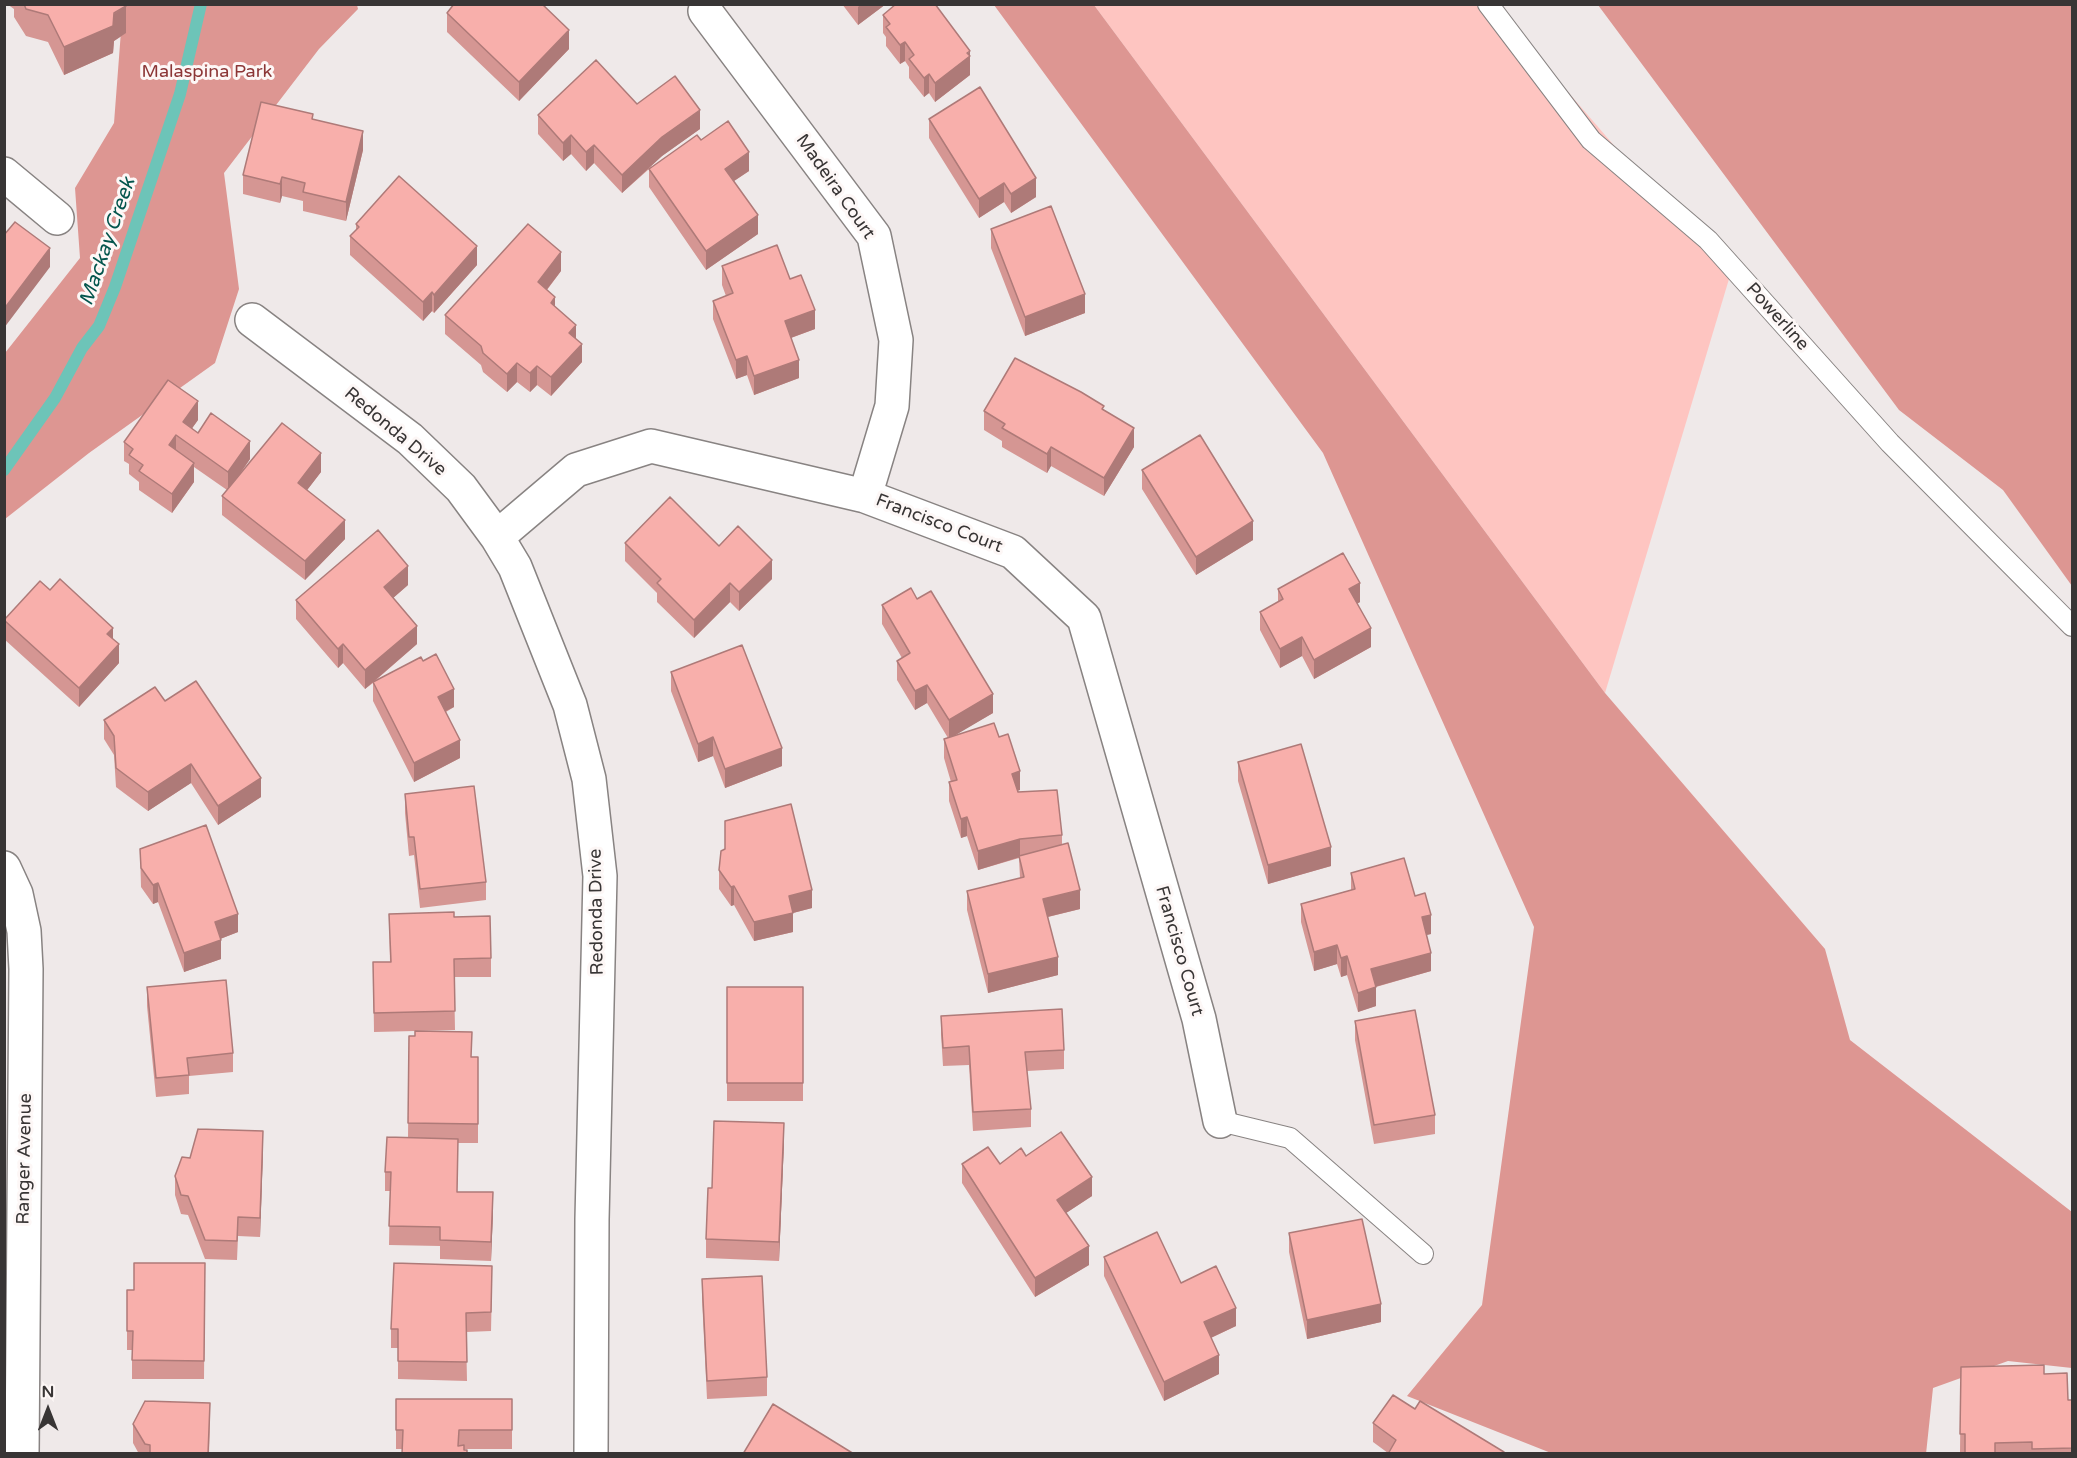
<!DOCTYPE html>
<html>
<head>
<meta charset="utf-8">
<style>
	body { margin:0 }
	#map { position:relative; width:2077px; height:1458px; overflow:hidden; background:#efe9e9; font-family:"Varela Round",sans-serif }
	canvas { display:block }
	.frame { position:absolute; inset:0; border:6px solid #383535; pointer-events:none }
	.north { position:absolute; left:18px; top:1380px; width:60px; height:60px; -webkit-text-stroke:4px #fdf7f6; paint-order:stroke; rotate:0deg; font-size:16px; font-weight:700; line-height:24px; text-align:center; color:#383535 }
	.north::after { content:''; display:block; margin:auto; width:21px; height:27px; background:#383535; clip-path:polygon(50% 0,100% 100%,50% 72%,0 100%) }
</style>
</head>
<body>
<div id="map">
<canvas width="2077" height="1458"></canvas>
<div class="frame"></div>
<div class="north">N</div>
</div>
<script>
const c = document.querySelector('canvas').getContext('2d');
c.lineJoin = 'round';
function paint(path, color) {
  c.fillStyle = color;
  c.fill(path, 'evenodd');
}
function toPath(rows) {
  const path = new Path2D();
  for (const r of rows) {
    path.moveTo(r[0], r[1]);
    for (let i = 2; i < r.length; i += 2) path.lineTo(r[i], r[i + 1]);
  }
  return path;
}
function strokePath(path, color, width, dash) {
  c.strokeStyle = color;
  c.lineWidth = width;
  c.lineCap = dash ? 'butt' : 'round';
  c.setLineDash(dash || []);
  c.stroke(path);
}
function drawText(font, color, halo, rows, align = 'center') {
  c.font = font + ' "Varela Round",sans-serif';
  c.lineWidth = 6;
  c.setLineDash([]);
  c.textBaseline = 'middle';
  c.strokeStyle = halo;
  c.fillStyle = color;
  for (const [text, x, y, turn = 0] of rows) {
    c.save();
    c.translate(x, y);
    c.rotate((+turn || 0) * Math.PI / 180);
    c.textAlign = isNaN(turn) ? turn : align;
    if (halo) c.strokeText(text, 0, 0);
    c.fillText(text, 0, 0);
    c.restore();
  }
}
const green = toPath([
	[1094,5,1493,5,1729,279,1605,693]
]);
const forest = toPath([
	[123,5,357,5,358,9,319,49,224,173,239,289,215,363,89,453,5,519,5,353,80,258,75,188,114,123],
	[994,5,1094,5,1605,693,1825,949,1850,1040,2072,1212,2072,1368,2008,1361,1933,1388,1926,1454,1551,1453,1407,1396,1482,1305,1534,927,1323,453],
	[1598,5,2072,5,2072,586,2003,490,1899,410]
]);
const stream = toPath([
	[4,470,55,398,82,348,99,326,115,287,180,94,201,4]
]);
const service = toPath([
	[1488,4,1591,140,1708,240,1890,443,2072,626],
	[1220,1121,1290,1138,1423,1254]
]);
const minor = toPath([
	[705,11,874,236,896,340,892,406,865,496],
	[4,174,57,218],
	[252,320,410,439,461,488,497,537,515,567,570,705,589,779,600,876,592,1219,591,1454],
	[497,537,576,470,651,446,865,496,1013,552,1084,618,1199,1019,1220,1121],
	[4,868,16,894,24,931,26,969,22,1454]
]);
const wall = toPath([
	[7,4,126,4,126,33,114,41,113,53,64,75,48,42,26,36,14,17,14,9],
	[454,4,547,4,545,7,569,49,519,101,447,32,447,13],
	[842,4,886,4,858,25],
	[883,15,970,70,970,75,935,102,929,93,924,97,909,78,909,67,905,61,900,64,886,46,886,37,883,33],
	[637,104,700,129,662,156,649,168,701,140,749,171,734,181,758,234,706,270,649,187,649,169,622,193,594,163,586,171,571,154,563,161,538,134,538,115],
	[313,119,363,150,346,221,303,211,303,201,282,196,280,203,243,194,243,175],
	[929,119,1036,197,1011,213,1004,202,979,218,929,138],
	[356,224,477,265,434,313,432,311,423,321,350,255,350,236,356,231],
	[991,229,1085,313,1025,336,991,248],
	[722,266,790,279,815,329,791,338,799,378,754,395,747,375,736,379,713,319,713,301,726,296,722,285],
	[561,271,547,290,555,307,576,339,582,362,551,396,537,385,530,392,517,382,507,392,483,372,481,365,445,334,445,315],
	[1104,410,1134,447,1104,496,1051,466,1047,473,1002,447,1002,441,984,430,984,411],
	[198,420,192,428,198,433,250,459,240,474,321,472,307,490,345,539,305,580,222,515,222,496,227,490,194,467,194,482,172,513,139,490,139,482,129,474,129,464,124,461,124,442],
	[1142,470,1253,540,1196,575,1142,489],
	[625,543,719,546,772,579,739,611,730,602,694,638,657,602,657,593,625,561],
	[408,585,393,598,417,644,376,680,454,707,446,712,460,758,414,782,373,701,373,683,365,689,343,663,338,668,296,619,296,600],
	[1278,589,1360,602,1357,604,1371,647,1314,679,1302,656,1280,668,1260,630,1260,612,1278,602],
	[50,590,113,639,119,663,79,707,4,639,4,619],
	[917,599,993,713,954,735,999,737,1020,790,1017,791,1018,792,1062,835,1062,845,1080,909,1048,917,1058,975,988,993,967,910,967,891,1020,878,1019,858,978,870,967,836,961,838,949,801,949,782,951,782,944,758,944,739,948,738,927,703,915,710,897,680,897,661,902,658,882,624,882,605],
	[671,672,782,766,725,788,713,756,698,762,671,691],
	[165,701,261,797,218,825,191,783,148,811,116,787,114,755,104,739,104,720],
	[1238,762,1331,866,1268,884,1238,781],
	[405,794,486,882,486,900,420,908,414,855,409,856,405,813],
	[140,849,238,932,220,939,221,959,184,972,158,902,153,904,141,887],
	[719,870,812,908,793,913,793,932,754,941,734,905,731,906,719,889],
	[1351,873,1415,896,1431,934,1426,935,1431,971,1376,987,1376,1006,1358,1012,1347,975,1341,977,1337,964,1314,971,1301,922,1301,904,1351,890],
	[389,914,454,917,491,958,491,977,454,977,455,1030,374,1032,373,962,390,962],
	[147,987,233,1053,233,1072,189,1076,189,1094,156,1097,147,1006],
	[727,987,803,987,803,1101,727,1101],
	[941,1016,1064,1050,1064,1069,1027,1071,1031,1109,1031,1127,973,1131,969,1065,943,1066,941,1034],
	[1355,1021,1435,1115,1435,1134,1374,1144,1355,1040],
	[409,1036,472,1057,478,1057,478,1143,458,1143,457,1192,493,1211,491,1261,440,1259,440,1246,389,1245,390,1191,385,1191,385,1172,408,1138],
	[784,1142,779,1261,706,1258,706,1239,712,1188],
	[263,1150,260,1237,238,1236,237,1260,205,1259,188,1215,181,1214,175,1195,175,1176,190,1158],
	[1026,1156,1092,1196,1066,1213,1089,1265,1035,1297,962,1183,962,1164,1000,1164],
	[1289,1233,1381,1322,1307,1339,1289,1252],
	[1104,1257,1181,1283,1236,1326,1211,1338,1219,1374,1164,1401,1104,1276],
	[205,1263,204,1379,132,1379,132,1350,127,1350,127,1290,134,1290],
	[702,1279,767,1377,767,1396,707,1399,702,1298],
	[492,1285,491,1331,466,1332,467,1381,398,1379,398,1348,391,1348,391,1329],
	[1961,1367,2044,1374,2068,1400,2073,1400,2073,1454,1965,1454,1965,1452,1960,1452],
	[396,1399,512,1399,512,1449,396,1449],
	[1415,1409,1504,1454,1388,1453,1373,1442,1373,1423],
	[210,1422,209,1454,139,1454,133,1443,133,1424]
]);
const shadedWall = toPath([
	[861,4,886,4,858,25,858,7],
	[126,6,126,33,114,41,113,53,64,75,64,47],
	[569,30,569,49,519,101,519,82],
	[905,42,905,61,900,64,900,45],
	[970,51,970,75,935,102,935,83],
	[929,74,929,93,924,97,924,78],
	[700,110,700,129,662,156,622,193,622,175,662,137],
	[363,131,363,150,346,221,346,202],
	[571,135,571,154,563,161,563,143],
	[594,145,594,163,586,171,586,152],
	[749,152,749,171,725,187,725,169],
	[282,177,282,196,280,203,280,184],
	[1036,178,1036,197,1011,213,1011,194],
	[1004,183,1004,202,979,218,979,199],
	[758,215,758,234,706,270,706,251],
	[477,246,477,265,434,313,434,295],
	[50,248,50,267,4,328,4,309],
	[561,252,561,271,538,301,538,282],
	[432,292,432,311,423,321,423,302],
	[1085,294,1085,313,1025,336,1025,317],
	[555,297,555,316,551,303],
	[815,310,815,329,785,340,785,321],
	[576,325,576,344,569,333],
	[582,344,582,362,551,396,551,377],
	[747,356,747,375,736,379,736,360],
	[799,360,799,378,754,395,754,376],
	[517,363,517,382,507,392,507,374],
	[537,366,537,385,530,392,530,373],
	[198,401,198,420,183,441,183,422],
	[1134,428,1134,447,1104,496,1104,478],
	[176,435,176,454,169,445],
	[250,441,250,459,228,491,228,472],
	[1051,447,1051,466,1047,473,1047,454],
	[321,453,321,472,298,502,298,483],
	[194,463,194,482,172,513,172,494],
	[345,520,345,539,305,580,305,561],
	[1253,521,1253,540,1196,575,1196,557],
	[772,560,772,579,739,611,739,592],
	[408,566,408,585,384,606,384,587],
	[730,583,730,602,694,638,694,620],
	[1360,583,1360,602,1349,608,1349,589],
	[417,626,417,644,365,689,365,670],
	[113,628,113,646,107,634],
	[1371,628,1371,647,1314,679,1314,660],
	[1302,637,1302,656,1280,668,1280,649],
	[119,644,119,663,79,707,79,688],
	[343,644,343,663,338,668,338,649],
	[927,685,927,703,915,710,915,691],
	[454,689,454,707,438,715,438,697],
	[993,694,993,713,949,739,949,720],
	[713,737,713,756,698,762,698,744],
	[460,740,460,758,414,782,414,763],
	[782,748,782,766,725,788,725,769],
	[191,764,191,783,148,811,148,792],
	[1020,771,1020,790,1012,792,1012,774],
	[261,778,261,797,218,825,218,806],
	[967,817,967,836,961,838,961,819],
	[1020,839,1020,857,978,870,978,851],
	[1331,847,1331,866,1268,884,1268,865],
	[158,883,158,902,153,904,153,885],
	[734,886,734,905,731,906,731,887],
	[812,890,812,908,793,913,793,932,754,941,754,922,789,896],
	[1080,890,1080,909,1043,918,1043,899],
	[238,914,238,932,215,941,215,922],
	[1431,915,1431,934,1422,936,1422,917],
	[221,940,221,959,184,972,184,953],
	[1337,945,1337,964,1314,971,1314,952],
	[1431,953,1431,971,1371,988,1371,969],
	[1347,956,1347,975,1341,977,1341,958],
	[1058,957,1058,975,988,993,988,974],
	[1376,987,1376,1006,1358,1012,1358,993],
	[784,1123,784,1142,779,1261,779,1242],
	[263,1131,263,1150,260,1237,260,1218],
	[1092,1177,1092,1196,1057,1219,1057,1200],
	[493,1192,493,1211,491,1261,491,1242],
	[1089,1246,1089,1265,1035,1297,1035,1278],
	[1381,1304,1381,1322,1307,1339,1307,1320],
	[1236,1308,1236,1326,1204,1341,1204,1322],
	[1219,1355,1219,1374,1164,1401,1164,1382]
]);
const building = toPath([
	[24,4,126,4,126,6,114,13,113,26,64,47,48,15,26,9,24,4],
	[454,4,542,4,569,30,519,82,447,13,454,4],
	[896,4,935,4,970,51,967,53,970,56,935,83,929,74,924,78,909,59,914,55,905,42,900,45,886,27,890,24,883,15,896,4],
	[596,60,637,104,675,76,700,110,662,137,622,175,594,145,586,152,571,135,563,143,538,115,596,60],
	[980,87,1036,178,1011,194,1004,183,979,199,929,119,980,87],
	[261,102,313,114,312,119,363,131,346,202,303,192,305,183,282,177,280,184,243,175,261,102],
	[728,121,749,152,725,169,758,215,706,251,649,169,697,135,701,140,728,121],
	[399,176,477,246,434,295,432,292,423,302,350,236,359,227,356,224,399,176],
	[1051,206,1085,294,1025,317,991,229,1051,206],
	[15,222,50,248,4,309,4,235,15,222],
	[528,224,561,252,538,282,555,297,551,303,576,325,569,333,582,344,551,377,537,366,530,373,517,363,507,374,483,353,481,346,445,315,528,224],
	[777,245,790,279,801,275,815,310,785,321,799,360,754,376,747,356,736,360,713,301,733,293,722,266,777,245],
	[1015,358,1081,392,1104,406,1102,409,1134,428,1104,478,1051,447,1047,454,1002,428,1005,424,984,411,1015,358],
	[168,380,198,401,183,422,198,433,211,413,250,441,228,472,176,435,169,445,194,463,172,494,139,471,143,465,129,455,133,449,124,442,168,380],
	[282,423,321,453,298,483,345,520,305,561,222,496,282,423],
	[1200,435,1253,521,1196,557,1142,470,1200,435],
	[670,497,719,546,738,526,772,560,739,592,730,583,694,620,657,583,661,579,625,543,670,497],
	[378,530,408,566,384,587,417,626,365,670,343,644,338,649,296,600,378,530],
	[1343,553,1360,583,1349,589,1371,628,1314,660,1302,637,1280,649,1260,612,1283,599,1278,589,1343,553],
	[60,579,113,628,107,634,119,644,79,688,4,620,40,581,50,590,60,579],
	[911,588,917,599,931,591,993,694,949,720,927,685,915,691,897,661,910,653,882,605,911,588],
	[742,645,782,748,725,769,713,737,698,744,671,672,742,645],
	[436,654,454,689,438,697,460,740,414,763,373,682,421,657,423,661,436,654],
	[196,681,261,778,218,806,191,764,148,792,116,768,114,736,104,720,155,687,165,701,196,681],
	[994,723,999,737,1008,734,1020,771,1012,774,1018,792,1057,790,1062,835,1020,839,978,851,967,817,961,819,949,782,957,780,944,739,994,723],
	[1301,744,1331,847,1268,865,1238,762,1301,744],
	[474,786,486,882,420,889,414,837,409,837,405,794,474,786],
	[791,804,812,890,789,896,793,913,754,922,734,886,731,887,719,870,721,851,725,849,725,821,791,804],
	[206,825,238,914,215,922,221,940,184,953,158,883,153,885,141,868,140,849,206,825],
	[1068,843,1080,890,1043,899,1058,957,988,974,967,891,1024,877,1019,856,1068,843],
	[1404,858,1415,896,1425,893,1431,915,1422,917,1431,953,1371,969,1376,987,1358,993,1347,956,1341,958,1337,945,1314,952,1301,904,1355,889,1351,873,1404,858],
	[454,912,454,917,490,916,491,958,454,959,455,1011,374,1013,373,962,391,962,389,914,454,912],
	[226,980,233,1053,187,1058,189,1075,156,1078,147,987,226,980],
	[727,987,803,987,803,1083,727,1083,727,987],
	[1062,1009,1064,1050,1025,1052,1031,1109,973,1112,969,1046,943,1048,941,1016,1062,1009],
	[1415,1010,1435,1115,1374,1125,1355,1021,1415,1010],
	[415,1031,472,1032,471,1057,478,1057,478,1124,408,1123,409,1036,415,1036,415,1031],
	[714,1121,784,1123,779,1242,706,1239,708,1188,712,1188,714,1121],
	[198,1129,263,1131,260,1218,238,1217,237,1241,205,1240,188,1196,181,1195,175,1176,182,1157,190,1158,198,1129],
	[1061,1132,1092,1177,1057,1200,1089,1246,1035,1278,962,1164,988,1147,1000,1164,1021,1148,1026,1156,1061,1132],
	[387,1137,458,1139,457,1192,493,1192,491,1242,440,1240,440,1227,389,1226,391,1172,385,1172,387,1137],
	[1362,1219,1381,1304,1307,1320,1289,1233,1362,1219],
	[1157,1232,1181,1283,1216,1266,1236,1308,1204,1322,1219,1355,1164,1382,1104,1257,1157,1232],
	[134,1263,205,1263,204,1361,132,1360,133,1331,127,1331,127,1290,134,1290,134,1263],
	[394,1263,492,1266,491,1312,466,1313,467,1362,398,1361,398,1329,391,1329,394,1263],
	[762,1276,767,1377,707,1381,702,1279,762,1276],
	[2044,1365,2044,1374,2067,1373,2068,1400,2073,1400,2073,1448,2032,1449,2032,1442,1995,1443,1995,1454,1965,1454,1965,1434,1960,1434,1961,1367,2044,1365],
	[1393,1395,1415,1409,1420,1401,1504,1452,1503,1454,1388,1454,1396,1440,1373,1423,1393,1395],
	[396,1399,512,1399,512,1430,459,1430,458,1446,464,1445,464,1450,467,1450,467,1454,402,1454,403,1430,396,1430,396,1399],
	[145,1401,210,1403,208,1454,150,1454,150,1445,145,1444,133,1424,145,1401],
	[773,1404,854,1454,743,1454,773,1404]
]);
const parkNames = [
	["Malaspina Park",207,72]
];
const streetNames = [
	["Madeira Court",835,187,55],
	["Powerline",1777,317,48],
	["Redonda Drive",395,432,40],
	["Francisco Court",939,524,21],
	["Redonda Drive",597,912,-91],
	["Francisco Court",1179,951,74],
	["Ranger Avenue",25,1159,-89]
];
const waterNames = [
	["Mackay Creek",108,242,-71]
];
paint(green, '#fec5c1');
paint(forest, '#dd9692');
strokePath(stream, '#6dc4b8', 12);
strokePath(service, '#888382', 22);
strokePath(minor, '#888382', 36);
strokePath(service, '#fff', 20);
strokePath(minor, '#fff', 33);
paint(wall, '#d59693');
paint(shadedWall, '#ae7a78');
paint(building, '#f8afab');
strokePath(building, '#ae7a78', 1.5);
drawText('18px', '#8c3636', '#fdf7f6', parkNames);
drawText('18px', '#383535', '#fdf7f6', streetNames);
drawText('italic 20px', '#04554d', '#fdf7f6', waterNames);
</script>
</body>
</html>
